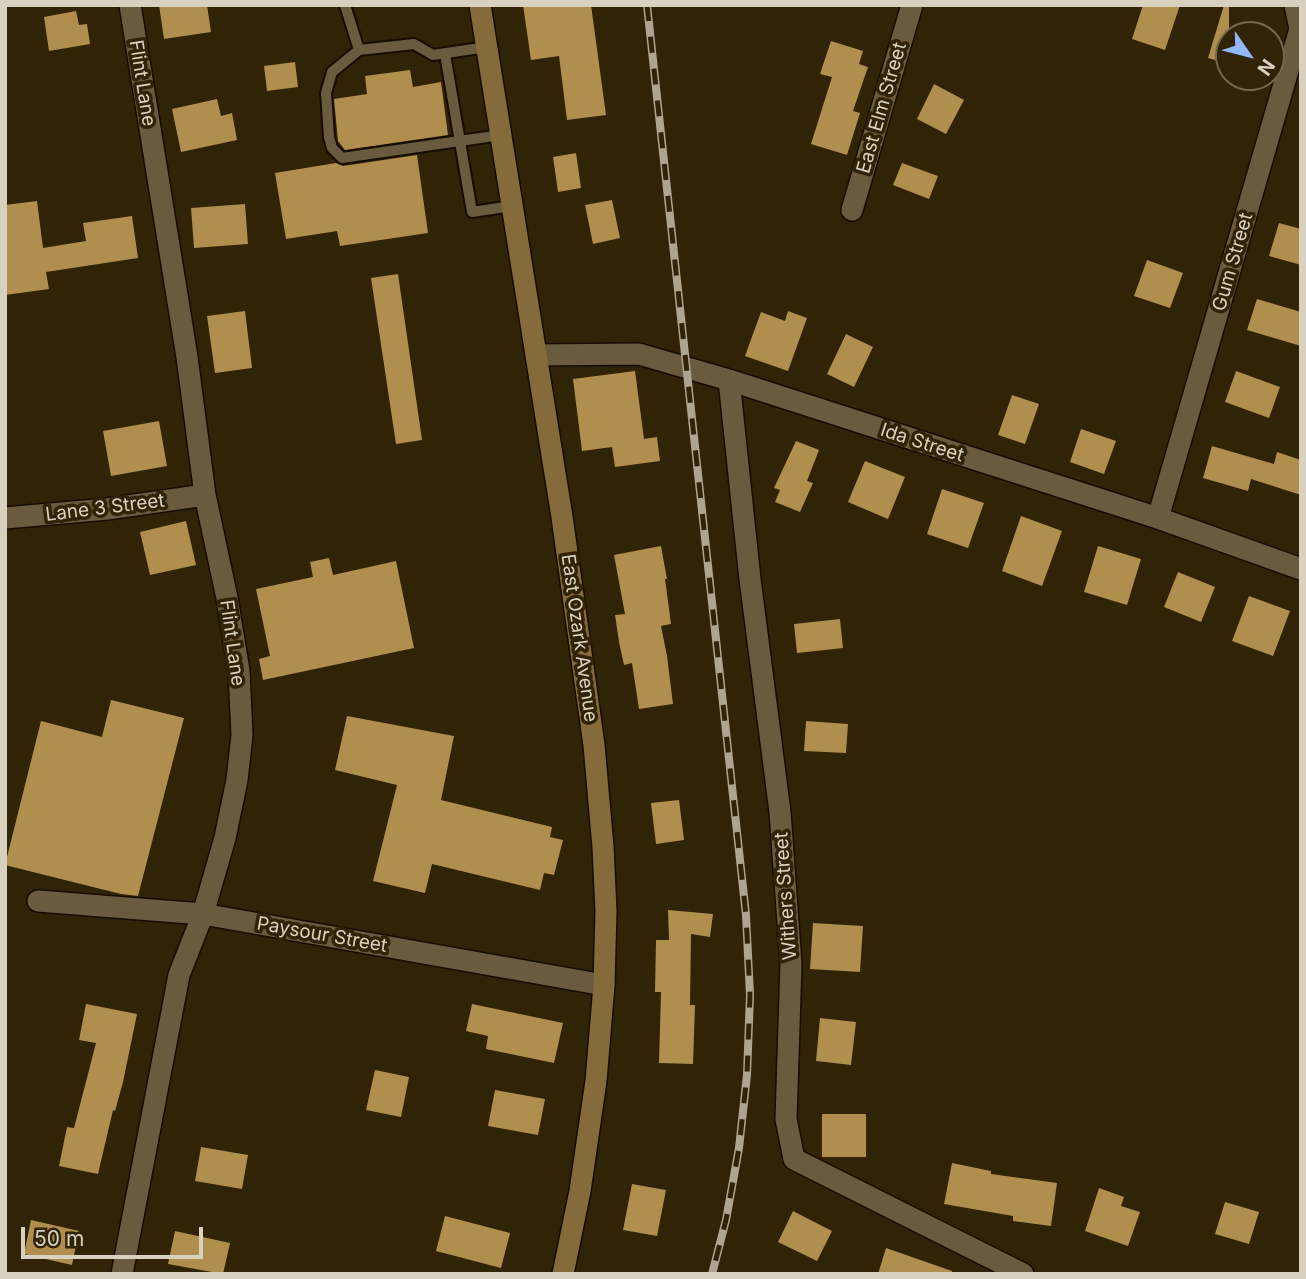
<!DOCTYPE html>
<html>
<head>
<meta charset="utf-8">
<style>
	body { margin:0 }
	#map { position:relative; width:1306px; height:1279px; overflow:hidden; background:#312305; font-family:Inter,sans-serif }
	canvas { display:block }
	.frame { position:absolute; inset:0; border:7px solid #d9d1c0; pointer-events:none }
	.north { position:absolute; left:1215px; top:21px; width:70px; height:70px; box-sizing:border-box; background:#312305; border:2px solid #746950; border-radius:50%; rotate:125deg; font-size:19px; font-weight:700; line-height:28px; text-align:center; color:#d9d1c0 }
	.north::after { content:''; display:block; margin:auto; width:24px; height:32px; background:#93b7fd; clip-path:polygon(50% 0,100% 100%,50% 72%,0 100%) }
	.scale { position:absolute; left:21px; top:1227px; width:182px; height:32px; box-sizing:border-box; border:4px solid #d9d1c0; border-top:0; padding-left:9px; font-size:21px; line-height:24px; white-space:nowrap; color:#d9d1c0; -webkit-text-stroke:5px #312305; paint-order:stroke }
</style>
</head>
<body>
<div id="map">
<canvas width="1306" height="1279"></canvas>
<div class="frame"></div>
<div class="north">N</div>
<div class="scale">50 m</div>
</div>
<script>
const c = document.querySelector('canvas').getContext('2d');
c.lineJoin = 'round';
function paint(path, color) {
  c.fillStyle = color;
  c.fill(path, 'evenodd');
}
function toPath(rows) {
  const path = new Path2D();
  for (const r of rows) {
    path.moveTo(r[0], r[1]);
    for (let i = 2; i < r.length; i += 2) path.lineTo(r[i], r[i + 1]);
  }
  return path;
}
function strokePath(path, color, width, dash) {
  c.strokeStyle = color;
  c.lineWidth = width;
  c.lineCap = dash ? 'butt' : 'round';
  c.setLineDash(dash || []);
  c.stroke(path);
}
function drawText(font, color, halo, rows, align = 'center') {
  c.font = font + ' Inter,sans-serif';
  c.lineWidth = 7;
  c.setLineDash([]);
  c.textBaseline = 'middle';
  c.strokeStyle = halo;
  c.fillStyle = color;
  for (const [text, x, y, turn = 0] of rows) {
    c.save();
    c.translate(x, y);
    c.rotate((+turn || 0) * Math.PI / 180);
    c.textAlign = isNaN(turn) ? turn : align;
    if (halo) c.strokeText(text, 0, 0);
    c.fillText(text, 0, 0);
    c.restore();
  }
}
const building = toPath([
	[159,5,207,5,211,32,164,39],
	[523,5,591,5,606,115,567,120,559,56,531,60],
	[1143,5,1180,5,1165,50,1132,39],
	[1224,5,1229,5,1229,64,1208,58],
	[76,11,79,25,87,24,90,44,49,51,44,17],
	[831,41,863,51,859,64,868,67,853,111,860,113,847,155,811,144,832,77,820,74],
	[295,62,298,87,267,91,264,66],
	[410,70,413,87,441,82,448,135,345,150,338,141,334,99,367,94,365,76],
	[934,84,964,100,946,134,917,119],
	[217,99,221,116,232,113,237,140,181,152,172,109],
	[576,153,581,188,558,192,553,157],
	[417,155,428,233,340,246,337,231,286,239,275,173,336,163,343,166],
	[902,163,938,176,929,199,893,185],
	[612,200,620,238,593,244,585,205],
	[37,201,43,248,86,241,83,223,132,216,138,258,46,272,49,289,5,295,5,205],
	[245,204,248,244,194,248,191,208],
	[1279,223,1301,229,1301,265,1269,256],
	[1147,260,1183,273,1170,308,1134,296],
	[398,274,422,440,396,444,371,278],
	[1257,299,1301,312,1301,346,1247,330],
	[245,311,252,368,215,373,207,316],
	[788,311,807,318,788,371,745,356,761,312,785,321],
	[846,334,873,347,854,387,827,374],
	[635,371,644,439,657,437,660,461,615,467,612,447,582,451,573,379],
	[1236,371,1280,387,1269,418,1225,402],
	[1012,395,1039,404,1025,444,998,435],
	[159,421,167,466,111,476,103,431],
	[1081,429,1116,441,1104,474,1070,462],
	[796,441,819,450,807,481,813,483,800,512,775,502,780,490,774,488],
	[1212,446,1274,464,1277,452,1301,460,1301,495,1251,479,1248,491,1203,478],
	[865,461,905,477,888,519,848,502],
	[942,489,984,503,968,548,927,534],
	[1021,516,1062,531,1042,586,1002,571],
	[186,521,196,565,150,575,140,532],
	[661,546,667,579,665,579,671,624,661,626,667,656,673,704,639,709,632,663,624,665,619,642,615,615,625,614,614,555],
	[1098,546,1141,559,1127,605,1084,592],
	[329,558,333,575,396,561,414,648,263,680,259,659,270,656,256,589,313,577,310,562],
	[1178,572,1215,587,1201,622,1164,607],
	[1249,596,1290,611,1273,656,1232,641],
	[840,619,843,648,797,653,794,624],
	[111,700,184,718,138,896,121,894,5,865,41,721,102,737],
	[347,716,454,736,441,800,552,827,550,837,563,840,554,875,544,873,540,890,432,864,425,893,373,881,397,785,335,770],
	[806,721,848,724,846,753,804,751],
	[679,800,684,840,656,844,651,803],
	[668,910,713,914,710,937,691,934,690,1005,695,1005,693,1064,659,1063,661,992,655,992,656,940,669,940],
	[813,923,863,926,860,972,810,969],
	[86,1004,137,1014,123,1082,115,1111,113,1110,98,1174,59,1166,67,1127,74,1128,96,1043,79,1040],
	[472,1004,563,1023,554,1063,486,1049,488,1036,466,1031],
	[820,1018,856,1022,851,1065,816,1061],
	[375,1070,409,1077,401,1117,366,1110],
	[495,1090,545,1099,538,1135,488,1126],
	[822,1114,866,1114,866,1157,822,1157],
	[201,1147,248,1155,242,1189,195,1181],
	[952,1163,991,1171,991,1174,1057,1183,1051,1226,1013,1221,1013,1216,944,1204],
	[632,1184,666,1190,657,1236,623,1230],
	[1099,1188,1124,1197,1121,1206,1140,1212,1128,1246,1085,1231],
	[1225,1202,1259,1212,1249,1244,1215,1234],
	[793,1211,832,1231,817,1261,778,1242],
	[445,1216,510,1233,501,1268,436,1251],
	[31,1220,79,1231,72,1265,24,1254],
	[175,1231,230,1243,223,1274,168,1264],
	[886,1248,952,1271,952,1274,878,1274]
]);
const lane = toPath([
	[345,5,359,50,414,44,433,55,487,47],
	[359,50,332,72,326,93,329,137,332,148,342,158,501,135],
	[445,54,472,212,512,206]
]);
const street = toPath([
	[852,210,912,5],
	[536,355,639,354,729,380,1158,518,1301,569],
	[729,380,750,579,780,812,791,964,786,1119,794,1159,1023,1274],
	[5,518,107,509,205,495],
	[1158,518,1300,29,1295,5],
	[38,901,203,914,604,985],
	[122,1274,179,975,203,914,225,838,237,780,242,735,239,671,227,598,205,495,187,357,130,5]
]);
const secondary = toPath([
	[480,5,562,517,594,745,603,847,606,911,604,985,596,1081,580,1191,563,1274]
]);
const rail = toPath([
	[647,5,746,915,750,995,747,1075,739,1148,726,1220,712,1274]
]);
const streetNames = [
	["Flint Lane",142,83,81],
	["East Elm Street",882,108,-74],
	["Gum Street",1233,262,-74],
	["Ida Street",922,443,18],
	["Lane 3 Street",105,508,-7],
	["East Ozark Avenue",579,638,82],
	["Flint Lane",232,643,82],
	["Withers Street",786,896,-94],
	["Paysour Street",322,935,10]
];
paint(building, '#af8e4e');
strokePath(lane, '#160c00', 14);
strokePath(street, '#160c00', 24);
strokePath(secondary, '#160c00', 24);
strokePath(lane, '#6b5b3e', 10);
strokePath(street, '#6b5b3e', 21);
strokePath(secondary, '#846b39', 21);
strokePath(rail, '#aea591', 8);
strokePath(rail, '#312305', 5, [16]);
drawText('19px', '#d9d1c0', '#312305', streetNames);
</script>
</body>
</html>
